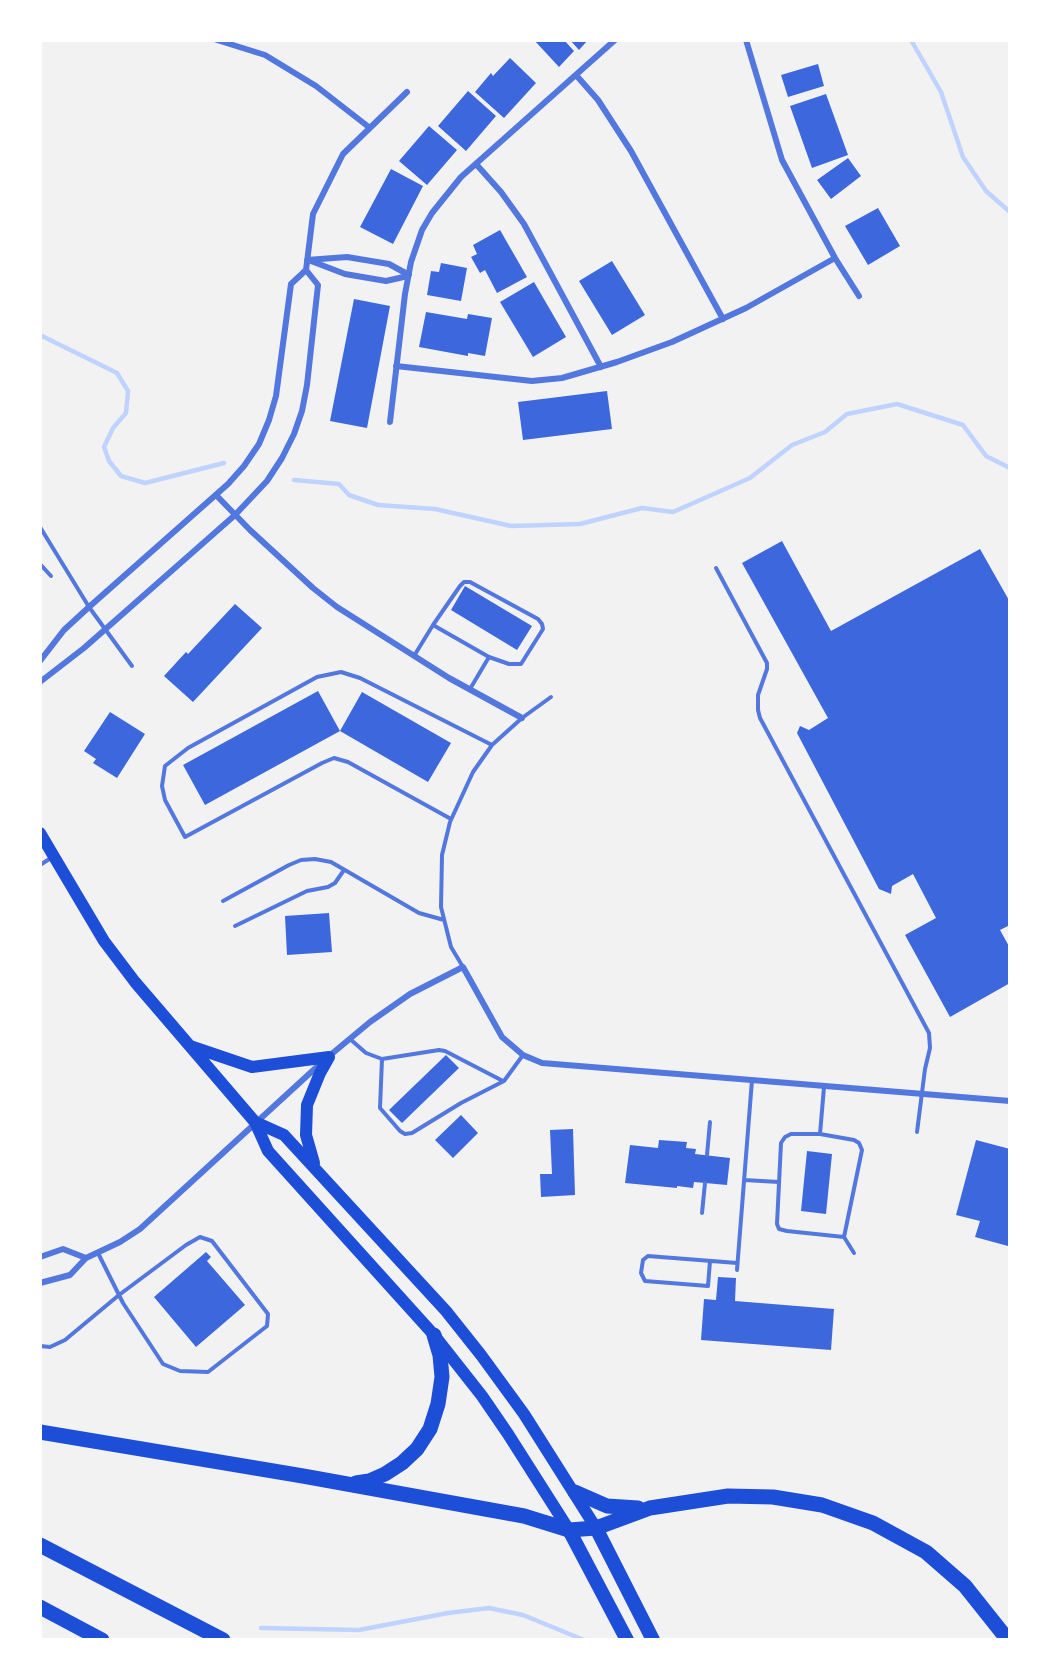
<!DOCTYPE html>
<html>
<head>
<meta charset="utf-8">
<style>
	body { margin:0 }
	#map { position:relative; width:1050px; height:1680px; overflow:hidden; background:#f2f2f2; font-family:"Fira Sans Condensed",sans-serif }
	canvas { display:block }
	.frame { position:absolute; inset:0; border:42px solid #fff; pointer-events:none }
</style>
</head>
<body>
<div id="map">
<canvas width="1050" height="1680"></canvas>
<div class="frame"></div>
</div>
<script>
const c = document.querySelector('canvas').getContext('2d');
c.lineJoin = 'round';
function toPath(rows) {
  const path = new Path2D();
  for (const r of rows) {
    path.moveTo(r[0], r[1]);
    for (let i = 2; i < r.length; i += 2) path.lineTo(r[i], r[i + 1]);
  }
  return path;
}
function strokePath(path, color, width, dash) {
  c.strokeStyle = color;
  c.lineWidth = width;
  c.lineCap = dash ? 'butt' : 'round';
  c.setLineDash(dash || []);
  c.stroke(path);
}
function paint(path, color) {
  c.fillStyle = color;
  c.fill(path, 'evenodd');
}
const stream = toPath([
	[911,40,941,92,963,157,986,191,1010,212],
	[40,335,117,373,128,391,126,413,113,428,104,447,109,461,121,476,145,483,224,463],
	[294,480,339,484,349,495,378,505,435,509,511,526,580,524,642,508,673,512,750,478,792,445,825,432,847,414,897,404,963,425,986,456,1010,468],
	[261,1628,359,1630,448,1613,489,1608,523,1615,584,1640]
]);
const building = toPath([
	[534,40,564,40,574,51,559,67],
	[570,40,588,40,579,50],
	[510,58,536,83,504,118,475,92,491,73,493,76],
	[818,64,824,86,788,97,781,75],
	[468,91,496,116,466,151,438,126],
	[826,94,848,155,812,168,790,106],
	[429,126,457,150,427,185,399,161],
	[848,158,861,176,831,199,817,180],
	[391,169,423,186,393,244,360,227],
	[878,208,900,246,868,265,845,226],
	[500,230,527,277,497,293,485,270,480,273,471,257,477,254,473,245],
	[612,261,645,315,612,335,579,281],
	[441,263,467,268,461,301,427,295,431,271,439,272],
	[534,282,566,337,533,357,500,302],
	[354,299,390,306,367,428,330,421],
	[426,312,467,319,468,314,492,318,485,356,468,353,468,356,419,347],
	[607,391,612,429,523,440,518,402],
	[782,541,831,631,980,549,1010,602,1010,925,1000,930,1010,948,1010,983,950,1017,905,935,936,918,913,874,892,886,891,894,879,889,797,733,800,726,809,730,828,718,742,563],
	[465,586,532,626,517,650,451,610],
	[235,604,262,628,193,702,164,676,186,652,188,654],
	[318,691,340,731,205,805,183,765],
	[362,692,451,743,428,782,340,731],
	[110,712,145,734,117,778,93,763,96,759,84,751],
	[329,913,332,952,287,955,285,916],
	[446,1055,459,1068,402,1123,389,1110],
	[461,1115,478,1133,453,1158,435,1140],
	[573,1129,575,1195,541,1197,540,1174,552,1174,550,1130],
	[659,1140,687,1142,686,1148,696,1149,695,1154,730,1158,727,1185,694,1182,693,1188,677,1186,677,1188,625,1183,630,1145,658,1148],
	[976,1140,1010,1149,1008,1246,975,1237,980,1221,956,1215],
	[807,1151,832,1154,826,1214,801,1211],
	[206,1252,211,1257,207,1261,245,1305,196,1347,154,1297],
	[718,1277,736,1278,735,1301,834,1309,831,1350,701,1340,704,1299,716,1300]
]);
const service = toPath([
	[40,527,89,607,132,666],
	[40,564,51,576],
	[716,568,767,663,767,669,758,695,758,710,760,718,929,1033,930,1048,925,1069,917,1132],
	[433,625,460,586,464,582,470,582,538,619,542,624,543,629,521,664,509,664,489,657],
	[414,656,433,625,489,657,470,689],
	[451,819,348,762,334,758,322,763,185,837,165,800,162,786,165,766,188,748,317,677,341,672,360,678,492,745],
	[40,865,51,858],
	[223,901,289,865,301,860,315,859,331,862,419,913,444,920],
	[235,926,307,891,328,887,335,883,344,870],
	[463,967,451,947,441,907,442,855,450,822,473,772,492,745,522,718,551,697],
	[350,1039,366,1053,382,1059,380,1108,400,1131,405,1134,412,1133,461,1103,504,1081,523,1055],
	[382,1059,439,1050,445,1051,503,1081],
	[824,1087,820,1134,854,1140,859,1143,862,1150,844,1237,854,1253],
	[820,1134,791,1134,785,1137,781,1143,777,1224,779,1229,787,1231,844,1237],
	[707,1155,710,1122],
	[744,1180,779,1182],
	[702,1213,705,1183],
	[710,1261,708,1286,645,1281,641,1273,643,1260,648,1256,737,1263],
	[737,1270,752,1080],
	[40,1346,50,1347,65,1340,119,1295,186,1245,200,1237,212,1241,268,1314,267,1326,208,1372,180,1371,163,1364,123,1303,98,1253]
]);
const minor = toPath([
	[217,40,265,55,316,86,370,128],
	[746,40,782,160,835,258,859,296],
	[576,75,598,100,631,151,723,319],
	[476,164,501,192,524,224,601,367],
	[307,260,347,257,389,264,409,275],
	[311,261,345,274,386,281,408,276],
	[396,366,532,381,562,378,617,362,672,342,746,308,835,258],
	[390,422,405,294,411,262,422,230,432,213,461,177,615,40],
	[216,495,250,530,313,588,337,607,449,678,522,718],
	[40,661,64,630,89,607,228,484,244,466,259,444,269,420,276,396,291,284,306,270,313,214,343,154,407,92],
	[40,682,84,648,235,515,267,481,282,458,294,434,302,411,307,385,318,285,306,270],
	[328,1057,370,1022,410,994,463,967,502,1037,523,1055,542,1063,1010,1101],
	[40,1257,63,1249,86,1258],
	[40,1283,70,1275,86,1258,120,1242,140,1229,320,1064]
]);
const secondary = toPath([
	[40,833,104,941,135,982,255,1122,268,1151,434,1335,482,1396,508,1434,569,1530],
	[190,1046,252,1067,329,1057],
	[255,1122,284,1135,446,1311,481,1355,524,1414,596,1528],
	[314,1163,306,1135,307,1105,320,1073,329,1057]
]);
const primary = toPath([
	[596,1528,653,1640],
	[569,1530,627,1640]
]);
const motorway = toPath([
	[40,1432,303,1476,524,1516,569,1530,596,1528,650,1508,728,1496,773,1497,822,1505,873,1523,926,1552,965,1586,1008,1640],
	[356,1483,369,1481,385,1474,402,1463,417,1449,430,1429,438,1404,442,1377,440,1355,434,1335],
	[575,1492,607,1506,638,1508],
	[40,1545,223,1640],
	[40,1607,102,1640]
]);
strokePath(stream, '#bfd3fe', 4.5);
paint(building, '#3d67dc');
strokePath(service, '#5277de', 4);
strokePath(minor, '#5277de', 6);
strokePath(secondary, '#1d4ed8', 12);
strokePath(primary, '#1d4ed8', 14);
strokePath(motorway, '#1d4ed8', 15);
</script>
</body>
</html>
